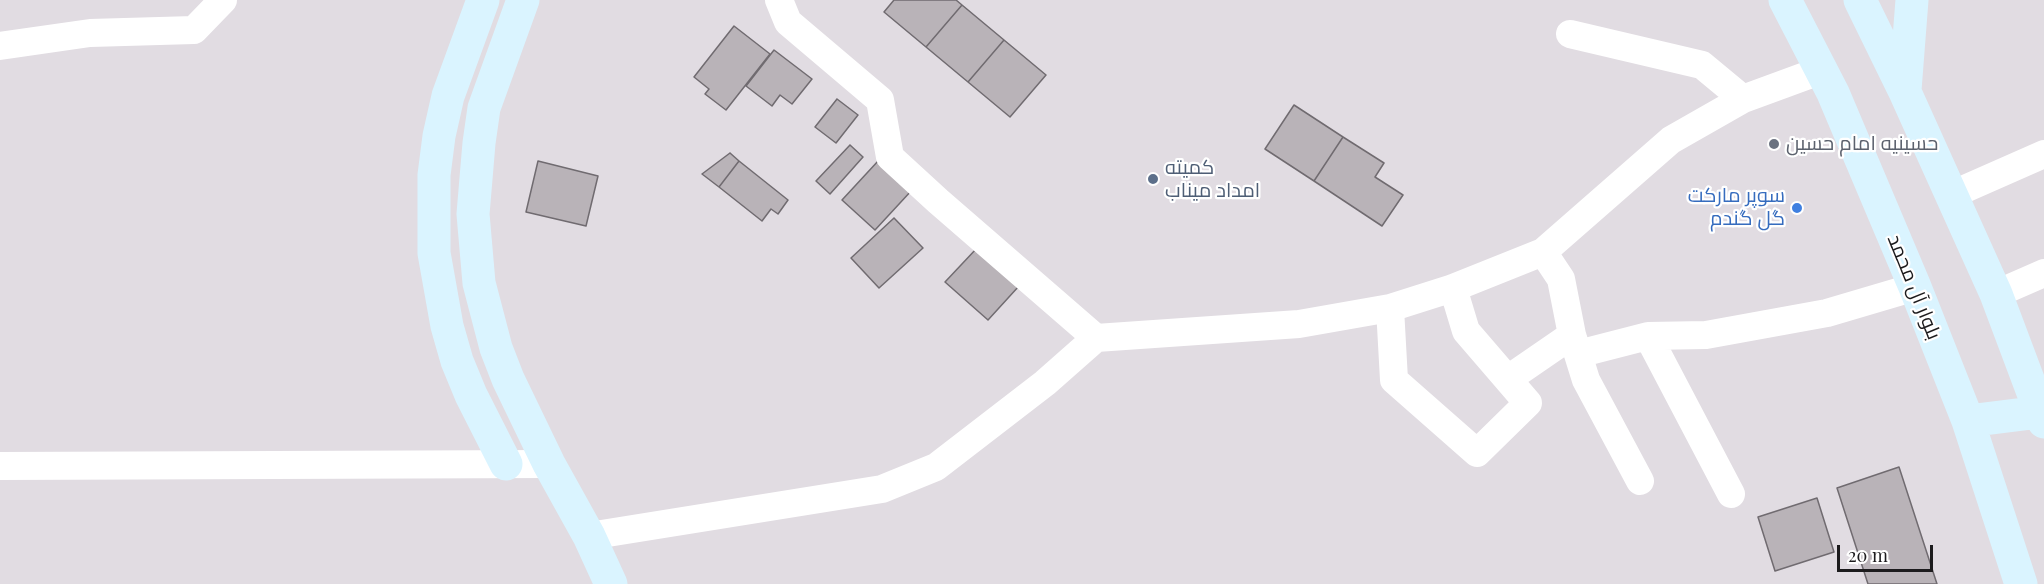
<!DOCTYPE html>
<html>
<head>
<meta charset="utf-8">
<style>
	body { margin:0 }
	#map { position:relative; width:2044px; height:584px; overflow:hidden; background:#e1dce2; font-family:"Playfair Display",serif }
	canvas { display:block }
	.scale { position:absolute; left:1837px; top:545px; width:96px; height:27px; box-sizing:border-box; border:3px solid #1c1b1d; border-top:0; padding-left:8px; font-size:18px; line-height:21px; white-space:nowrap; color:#1c1b1d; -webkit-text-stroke:4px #fff; paint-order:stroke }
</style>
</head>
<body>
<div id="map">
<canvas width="2044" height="584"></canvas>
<div class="scale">20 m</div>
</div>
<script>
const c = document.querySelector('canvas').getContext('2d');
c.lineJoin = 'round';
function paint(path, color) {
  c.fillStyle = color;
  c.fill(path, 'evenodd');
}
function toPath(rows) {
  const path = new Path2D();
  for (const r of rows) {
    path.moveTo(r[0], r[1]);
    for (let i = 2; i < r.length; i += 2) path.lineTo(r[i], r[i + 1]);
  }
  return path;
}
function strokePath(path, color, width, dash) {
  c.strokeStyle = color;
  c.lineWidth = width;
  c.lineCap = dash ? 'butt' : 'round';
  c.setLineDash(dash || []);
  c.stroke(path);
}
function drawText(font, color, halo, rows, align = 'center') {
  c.font = font + ' "Playfair Display",Cairo,serif';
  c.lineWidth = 4.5;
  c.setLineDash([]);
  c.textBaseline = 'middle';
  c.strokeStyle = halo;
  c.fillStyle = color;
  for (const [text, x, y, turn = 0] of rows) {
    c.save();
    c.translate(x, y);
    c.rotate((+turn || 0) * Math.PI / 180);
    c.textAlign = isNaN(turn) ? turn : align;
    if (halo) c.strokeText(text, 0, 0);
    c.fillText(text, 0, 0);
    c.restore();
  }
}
const building = toPath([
	[894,0,956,0,962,5,926,47,884,12,894,0],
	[962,5,1004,40,968,82,926,47,962,5],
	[734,26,770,54,726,110,705,94,709,89,694,77,734,26],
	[1004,40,1046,75,1010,117,968,82,1004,40],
	[774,50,812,79,792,104,780,95,772,106,746,86,774,50],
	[837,99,858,115,836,143,815,127,837,99],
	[1294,105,1343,137,1314,181,1265,149,1294,105],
	[1343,137,1384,163,1375,177,1403,195,1382,226,1314,181,1343,137],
	[850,145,863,157,830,194,816,181,850,145],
	[730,153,739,161,719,187,702,174,730,153],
	[879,160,912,190,875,230,842,200,879,160],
	[538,161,598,176,586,226,526,212,538,161],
	[739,161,788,200,778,214,771,209,762,221,719,187,739,161],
	[894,218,923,248,879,288,851,258,894,218],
	[977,248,1019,286,988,320,945,282,977,248],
	[1899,467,1937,584,1868,584,1837,488,1899,467],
	[1817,498,1834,552,1775,571,1758,517,1817,498]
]);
const street = toPath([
	[779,0,788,22,880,100,890,157,938,201,1096,338],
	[1570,34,1702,65,1743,99],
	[0,46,90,33,194,30,223,0],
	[1951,195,2044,154],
	[1543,252,1561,279,1572,335,1586,380,1640,481],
	[1996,294,2044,273],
	[1390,308,1394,380,1477,453,1528,403,1466,331,1453,288],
	[1648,336,1731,494],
	[1578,354,1648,336,1706,335,1827,313,1915,287],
	[1508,379,1572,335],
	[0,466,549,464],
	[589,536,882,489,936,467,1045,383,1096,338,1299,324,1390,308,1453,288,1543,252,1671,140,1743,99,1822,70]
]);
const secondary = toPath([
	[483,0,448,96,439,136,434,175,434,253,447,326,457,361,471,395,506,464],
	[523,0,484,108,479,143,473,214,479,283,496,348,508,379,549,464,589,536,611,584],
	[1785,0,1833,93,1915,287,1968,421,2021,584],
	[1860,0,1905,92,1996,294,2044,422],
	[1905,90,1912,0],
	[1968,421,2040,412]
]);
const markers = [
	[1774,144,6,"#6b7280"],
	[1153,179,6,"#5c6f8a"],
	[1797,208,6,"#3f7fe0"]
];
const worshipNames = [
	["حسینیه امام حسین",1786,144]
];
const serviceNames = [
	["کمیته",1165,168],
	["امداد میناب",1165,191]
];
const shopNames = [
	["سوپر مارکت",1785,196],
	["گل گندم",1785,219]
];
const streetNames = [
	["بلوار آل محمد",1914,287,68]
];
paint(building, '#b9b3b8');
strokePath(building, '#706b70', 1.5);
strokePath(street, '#fff', 28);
strokePath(secondary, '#daf4ff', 33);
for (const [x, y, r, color] of markers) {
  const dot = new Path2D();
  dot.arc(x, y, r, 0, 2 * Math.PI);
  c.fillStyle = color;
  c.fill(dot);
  strokePath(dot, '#fff', 2);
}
drawText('20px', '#5b616d', '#fff', worshipNames, 'left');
drawText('20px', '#4e5e75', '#fff', serviceNames, 'left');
drawText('20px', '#366cbe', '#fff', shopNames, 'right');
drawText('20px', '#1c1b1d', '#fff', streetNames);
</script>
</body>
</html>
